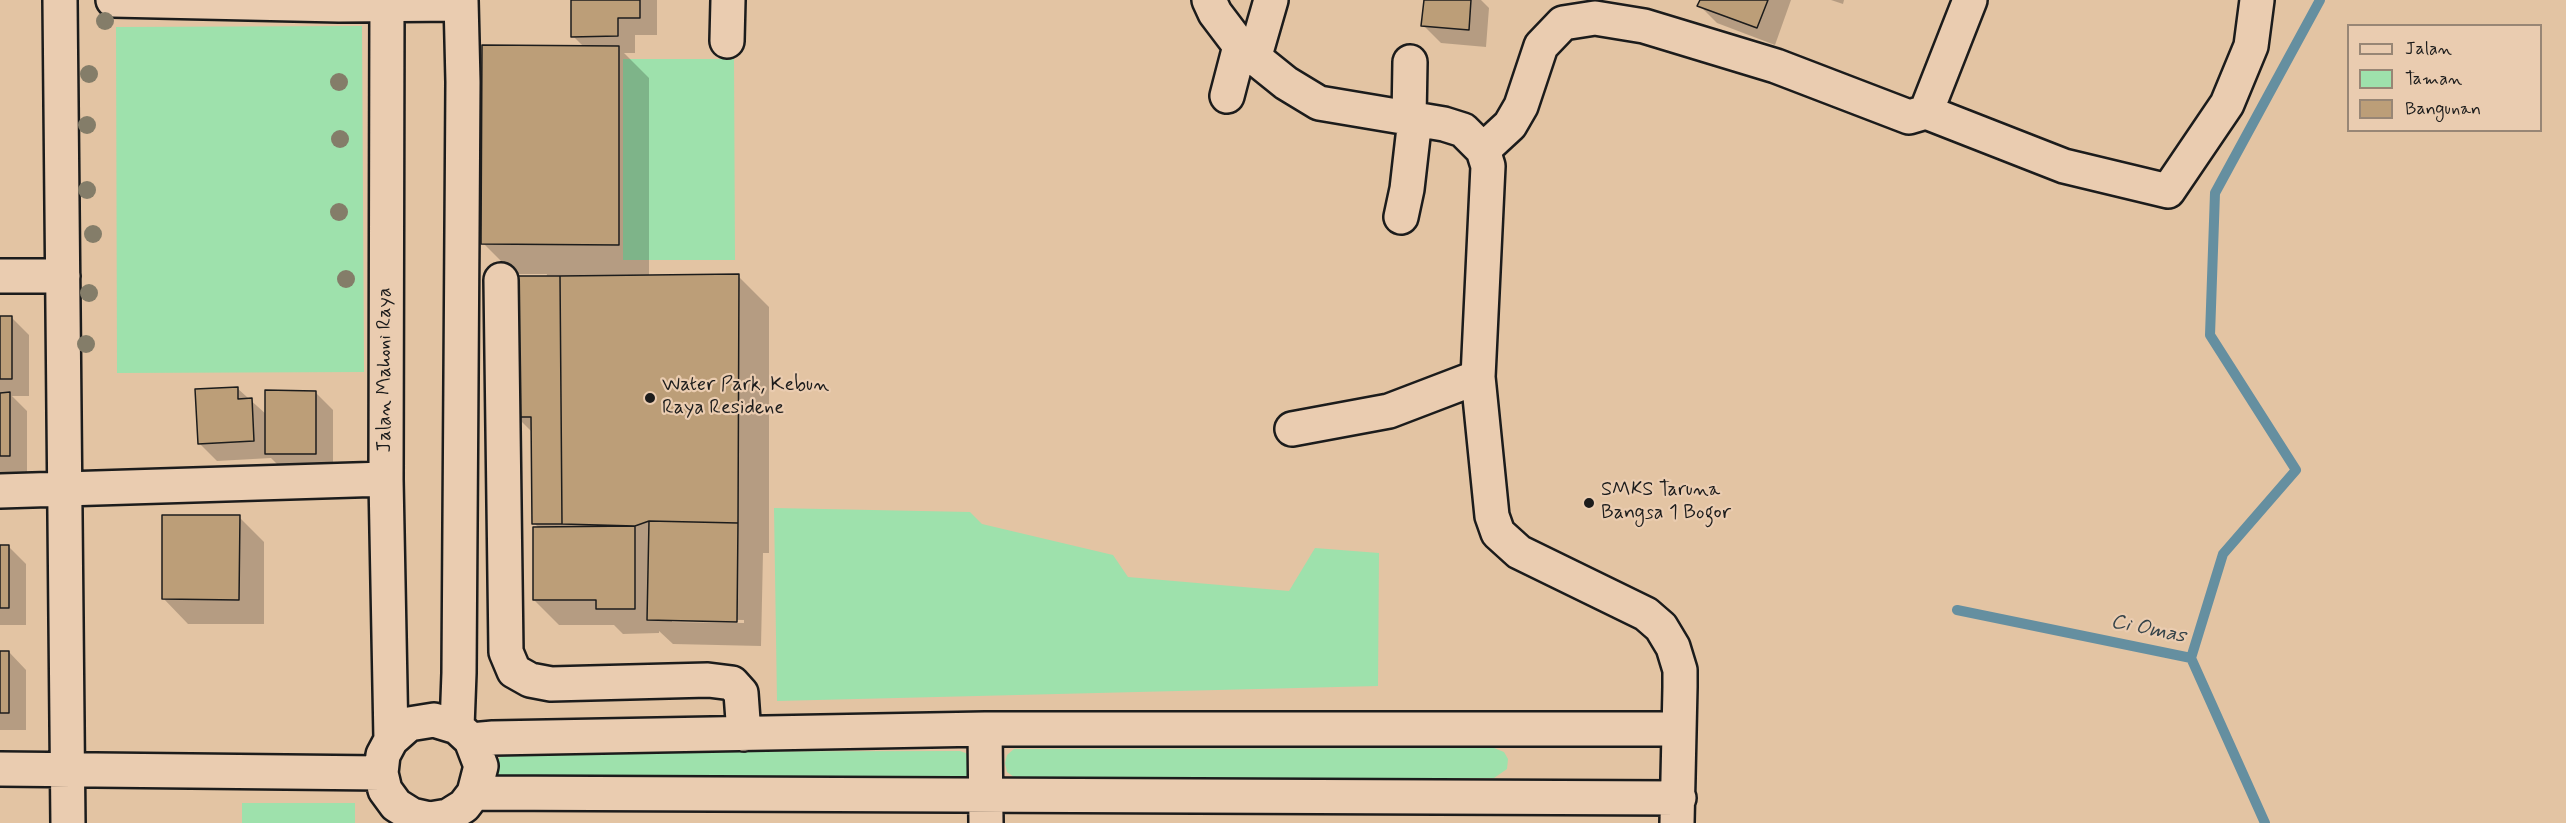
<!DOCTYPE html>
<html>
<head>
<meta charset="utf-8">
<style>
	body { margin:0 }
	#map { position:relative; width:2566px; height:823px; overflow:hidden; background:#e3c4a3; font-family:Mynerve,sans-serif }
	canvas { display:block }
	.legend { position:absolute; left:2347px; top:24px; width:195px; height:108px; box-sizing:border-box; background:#eaccb0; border:2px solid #988675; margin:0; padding:8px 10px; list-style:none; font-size:18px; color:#1c1c1c }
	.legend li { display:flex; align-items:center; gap:12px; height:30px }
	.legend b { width:30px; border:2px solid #988675 }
</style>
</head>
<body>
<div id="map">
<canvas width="2566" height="823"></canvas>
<ul class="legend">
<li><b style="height:8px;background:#eaccb0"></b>Jalan</li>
<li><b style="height:16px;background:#9ee1ac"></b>Taman</li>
<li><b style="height:16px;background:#bc9e78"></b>Bangunan</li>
</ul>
</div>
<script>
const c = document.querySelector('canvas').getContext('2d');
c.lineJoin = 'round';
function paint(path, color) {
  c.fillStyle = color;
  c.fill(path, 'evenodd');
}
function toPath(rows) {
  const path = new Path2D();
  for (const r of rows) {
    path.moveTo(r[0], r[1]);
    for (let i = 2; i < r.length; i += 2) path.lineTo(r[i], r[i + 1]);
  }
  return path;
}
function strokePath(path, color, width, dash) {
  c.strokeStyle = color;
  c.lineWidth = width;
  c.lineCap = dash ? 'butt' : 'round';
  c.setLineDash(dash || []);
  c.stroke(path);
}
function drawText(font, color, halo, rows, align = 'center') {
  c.font = font + ' Mynerve,sans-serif';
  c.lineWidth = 4.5;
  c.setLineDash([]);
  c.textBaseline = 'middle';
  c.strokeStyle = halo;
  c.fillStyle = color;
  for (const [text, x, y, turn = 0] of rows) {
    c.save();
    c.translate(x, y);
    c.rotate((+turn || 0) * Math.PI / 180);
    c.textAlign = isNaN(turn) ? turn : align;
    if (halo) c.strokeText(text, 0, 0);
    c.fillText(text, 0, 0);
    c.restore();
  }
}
const green = toPath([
	[362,26,364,372,117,373,116,27],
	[623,59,734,59,735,260,623,260],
	[774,508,970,512,982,524,1113,555,1128,577,1289,591,1315,548,1379,553,1378,686,777,701],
	[1494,748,1504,752,1508,759,1507,769,1494,778,1022,778,1014,777,1007,772,1005,763,1007,755,1014,749,1023,749],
	[960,751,971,755,974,772,967,780,507,781,499,775,496,766,499,758,506,753,515,752],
	[242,803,355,803,355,823,242,823]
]);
const shadow = toPath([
	[573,0,657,0,657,35,635,35,635,53,624,53,649,78,649,276,738,276,769,307,769,553,763,553,761,646,673,644,659,631,659,633,623,634,614,625,559,625,534,600,539,528,534,523,533,433,516,416,547,274,514,274,483,243,584,47,573,36],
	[672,619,744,620,744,623,672,622],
	[1425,0,1481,0,1489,8,1486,47,1441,43,1423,25],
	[1701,0,1791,0,1775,45,1717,23,1699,5],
	[1831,0,1844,0,1843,4],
	[0,317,11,317,29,335,29,396,12,396,27,411,27,473,0,473],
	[237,388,267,415,316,393,333,410,333,471,284,471,271,458,217,461,199,443],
	[239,517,264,542,264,624,188,624,163,598],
	[0,546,8,546,26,564,26,625,0,625],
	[0,652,9,652,26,670,26,730,0,730]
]);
const stream = toPath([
	[1957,610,2191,658,2265,823],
	[2191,658,2223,554,2296,470,2210,335,2215,193,2320,0]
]);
const building = toPath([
	[571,0,640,0,640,18,618,18,618,36,571,37,571,0],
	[1424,0,1471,0,1469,30,1421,26,1424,0],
	[1700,0,1768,0,1757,28,1697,6,1700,0],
	[482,45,619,46,619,245,481,244,482,45],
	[739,274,738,523,649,521,635,526,562,524,560,276,739,274],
	[513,276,560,276,562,524,532,524,531,417,515,417,513,276],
	[0,316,12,316,12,379,0,379,0,316],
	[238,387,238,399,252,398,254,441,198,444,195,389,238,387],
	[265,390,316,391,316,454,265,454,265,390],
	[10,392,10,456,0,456,0,393,10,392],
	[162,515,240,515,239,600,162,599,162,515],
	[649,521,738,523,737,622,647,620,649,521],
	[635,526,635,609,596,609,596,600,533,600,533,527,635,526],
	[0,545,9,545,9,608,0,608,0,545],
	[0,651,9,651,9,713,0,713,0,651]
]);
const minor = toPath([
	[60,0,68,823],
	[113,0,339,5,461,4],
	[387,0,386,479,391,740,383,755,381,773,385,790,396,805,412,815,430,819,448,816,464,806,474,793,481,766,471,740,457,727,434,720,409,724,391,740],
	[1209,0,1215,13,1240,46,1286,83,1319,103,1444,124,1463,130,1483,150,1488,166,1478,377,1492,516,1498,533,1519,552,1646,614,1661,627,1673,647,1680,670,1680,687,1677,823],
	[727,41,728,0],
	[1254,59,1271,0],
	[1227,96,1240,46],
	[1926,112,2064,166,2168,191,2227,104,2251,46,2257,0],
	[1409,119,1410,62],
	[1483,150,1510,125,1521,106,1541,46,1563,23,1595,18,1644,26,1776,66,1909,117,1926,112,1970,0],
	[1401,217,1407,189,1415,119],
	[0,276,63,276],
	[501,280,506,652,514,671,530,680,551,684,708,680,732,683,741,693,744,734],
	[1292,429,1389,411,1478,377],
	[0,491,386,479],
	[457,727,459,673,463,82,461,0],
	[985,729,986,823],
	[471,740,493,738,985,729,1679,729],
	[0,769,381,773],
	[474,793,1679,798]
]);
const trees = [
	[105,21],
	[89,74],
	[339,82],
	[87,125],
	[340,139],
	[87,190],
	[339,212],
	[93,234],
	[346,279],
	[89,293],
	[86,344]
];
const markers = [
	[650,398,6,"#1c1c1c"],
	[1589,503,6,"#1c1c1c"]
];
const streetNames = [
	["Jalan Mahoni Raya",386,370,-90]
];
const poiNames = [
	["Water Park, Kebun",662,386],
	["Raya Residene",662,409],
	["SMKS Taruna",1601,491],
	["Bangsa 1 Bogor",1601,514]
];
const waterNames = [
	["Ci Omas",2148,630,12]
];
paint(green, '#9ee1ac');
paint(shadow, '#0003');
strokePath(stream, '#658fa0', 10);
paint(building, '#bc9e78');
strokePath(building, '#1c1c1c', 1.5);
strokePath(minor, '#1c1c1c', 38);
strokePath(minor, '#eaccb0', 33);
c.fillStyle = '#847d69';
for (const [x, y] of trees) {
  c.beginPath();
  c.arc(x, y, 9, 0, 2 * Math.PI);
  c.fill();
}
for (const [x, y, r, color] of markers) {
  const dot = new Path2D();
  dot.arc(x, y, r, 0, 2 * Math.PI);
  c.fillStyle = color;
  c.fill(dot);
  strokePath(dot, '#eaccb0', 2);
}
drawText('20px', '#1c1c1c', '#eaccb0', streetNames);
drawText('20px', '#1c1c1c', '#eaccb0', poiNames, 'left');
drawText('italic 21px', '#344248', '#eaccb0', waterNames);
</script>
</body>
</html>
